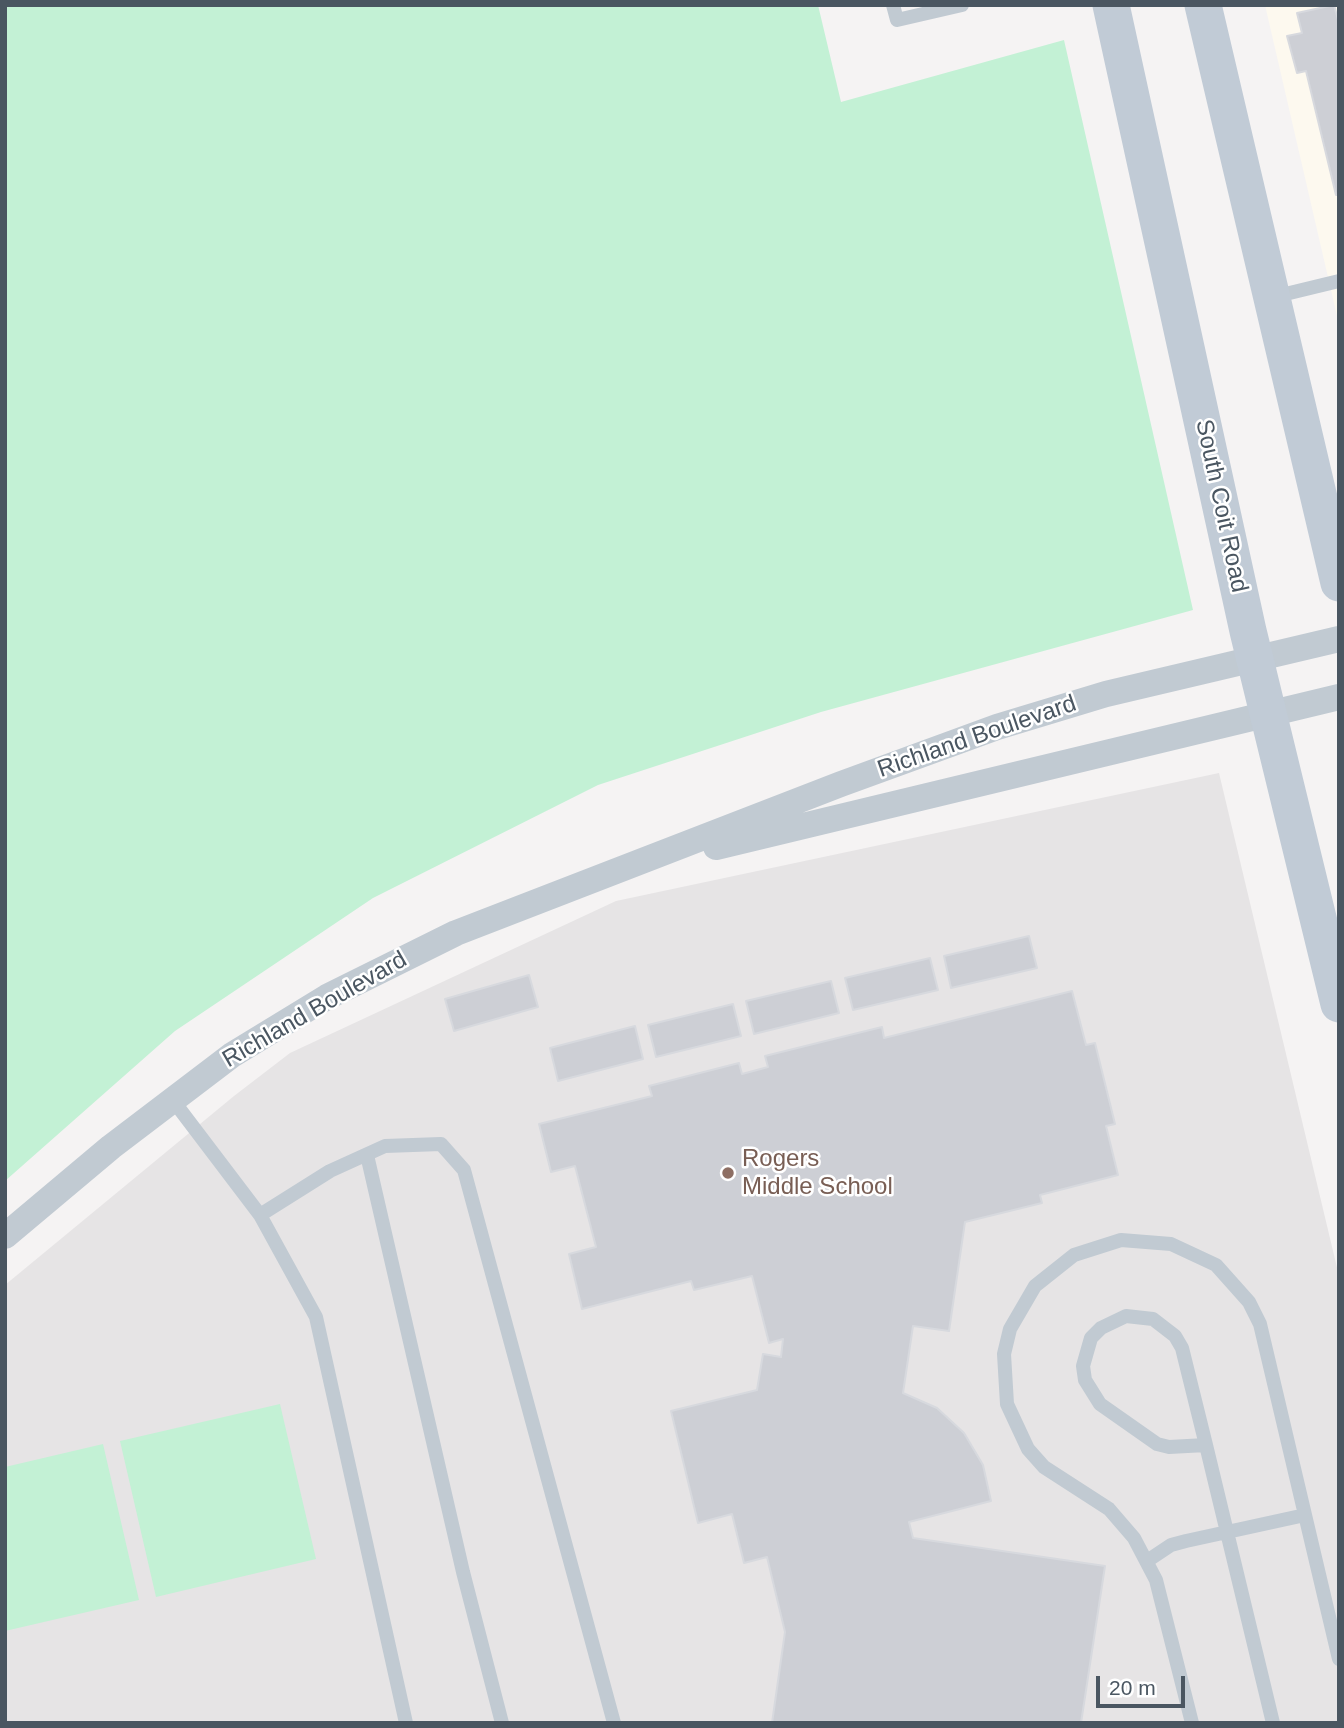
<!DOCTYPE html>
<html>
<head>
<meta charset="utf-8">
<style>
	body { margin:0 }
	#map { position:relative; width:1344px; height:1728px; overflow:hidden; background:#f5f3f3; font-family:Helvetica,sans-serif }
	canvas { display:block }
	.frame { position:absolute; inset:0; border:7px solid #4a5661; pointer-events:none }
	.scale { position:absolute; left:1096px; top:1676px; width:89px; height:32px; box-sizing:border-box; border:4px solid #4a5661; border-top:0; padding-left:9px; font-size:21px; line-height:24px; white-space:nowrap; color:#4a5661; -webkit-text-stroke:5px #fff; paint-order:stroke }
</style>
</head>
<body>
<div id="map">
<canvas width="1344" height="1728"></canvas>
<div class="frame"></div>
<div class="scale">20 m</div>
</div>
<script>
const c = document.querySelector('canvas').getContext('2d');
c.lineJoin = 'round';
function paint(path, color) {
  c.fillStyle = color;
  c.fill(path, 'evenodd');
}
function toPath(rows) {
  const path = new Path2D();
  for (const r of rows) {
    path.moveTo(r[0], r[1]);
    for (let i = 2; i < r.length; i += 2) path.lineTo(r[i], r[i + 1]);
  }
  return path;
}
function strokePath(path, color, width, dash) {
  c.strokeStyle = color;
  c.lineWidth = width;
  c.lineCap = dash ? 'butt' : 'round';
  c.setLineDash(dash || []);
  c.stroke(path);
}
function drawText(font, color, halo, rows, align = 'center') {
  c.font = font + ' Helvetica,sans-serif';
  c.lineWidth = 5;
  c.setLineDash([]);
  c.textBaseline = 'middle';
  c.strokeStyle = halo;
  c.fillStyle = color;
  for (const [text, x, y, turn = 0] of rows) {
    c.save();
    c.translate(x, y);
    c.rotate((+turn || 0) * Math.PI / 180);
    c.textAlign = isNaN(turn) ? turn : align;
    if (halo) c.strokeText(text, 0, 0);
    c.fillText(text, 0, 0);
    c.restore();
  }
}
const commercial = toPath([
	[1265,5,1339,5,1337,316]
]);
const education = toPath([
	[1219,773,1339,1276,1339,1723,5,1723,5,1285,234,1096,290,1053,616,901]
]);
const green = toPath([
	[5,5,818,5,841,102,1064,40,1193,610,821,712,598,785,373,898,175,1031,5,1181],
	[280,1404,316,1559,156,1597,120,1441],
	[103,1444,139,1600,5,1631,5,1467]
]);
const building = toPath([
	[1334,5,1339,23,1339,195,1336,195,1306,71,1297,73,1287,36,1302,33,1297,13,1334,5],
	[1029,936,1037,968,951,988,944,956,1029,936],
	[930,958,938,990,853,1010,845,978,930,958],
	[529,975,538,1007,454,1031,445,999,529,975],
	[831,981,839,1013,754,1034,746,1001,831,981],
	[1072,991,1086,1045,1095,1043,1115,1124,1106,1126,1118,1175,1040,1195,1042,1203,965,1222,949,1331,913,1326,903,1393,937,1408,964,1433,983,1465,991,1501,909,1522,913,1538,1105,1566,1081,1723,772,1723,785,1632,767,1557,744,1563,732,1514,698,1523,671,1411,757,1390,763,1354,781,1357,783,1339,769,1343,752,1276,694,1290,691,1281,582,1309,569,1254,596,1247,575,1166,551,1172,539,1124,652,1096,649,1086,739,1063,742,1074,768,1067,765,1056,882,1027,884,1038,1072,991],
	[733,1004,741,1036,656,1057,648,1025,733,1004],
	[635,1026,643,1059,558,1081,550,1048,635,1026]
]);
const lane = toPath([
	[893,5,897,20,962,5],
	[1273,297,1339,281],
	[172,1099,260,1215,330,1171,385,1146,441,1144,464,1170,614,1723],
	[367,1155,463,1572,502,1723],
	[260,1215,316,1317,406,1723],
	[1206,1445,1169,1447,1157,1444,1100,1404,1085,1380,1083,1366,1091,1338,1101,1328,1126,1316,1153,1319,1175,1336,1182,1348,1206,1445,1273,1723],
	[1147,1561,1171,1545,1186,1541,1305,1515],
	[1192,1723,1156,1580,1134,1538,1109,1509,1044,1467,1028,1449,1007,1404,1004,1354,1010,1329,1035,1286,1074,1255,1121,1240,1171,1244,1216,1265,1249,1302,1260,1324,1339,1659]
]);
const street = toPath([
	[716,847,1339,697],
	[5,1236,111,1147,232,1055,327,997,456,933,841,784,997,727,1106,694,1339,639]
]);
const secondary = toPath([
	[1111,5,1248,631,1339,1004],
	[1203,5,1339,583]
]);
const markers = [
	[728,1173,7,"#8d6e63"]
];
const streetNames = [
	["South Coit Road",1221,506,78],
	["Richland Boulevard",977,737,-19],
	["Richland Boulevard",315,1010,-30]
];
const educationNames = [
	["Rogers",742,1159],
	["Middle School",742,1187]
];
paint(commercial, '#fdf9ef');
paint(education, '#e6e4e5');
paint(green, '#c3f1d5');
paint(building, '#cdcfd5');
strokePath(building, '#d7d9de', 2);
strokePath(lane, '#c1cad2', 14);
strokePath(street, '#c1cad2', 26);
strokePath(secondary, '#c1cbd6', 37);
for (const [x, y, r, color] of markers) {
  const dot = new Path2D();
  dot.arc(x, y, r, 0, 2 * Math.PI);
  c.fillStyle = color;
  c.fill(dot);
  strokePath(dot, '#fff', 2.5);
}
drawText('24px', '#4a5661', '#fff', streetNames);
drawText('24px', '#785e54', '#fff', educationNames, 'left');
</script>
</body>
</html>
